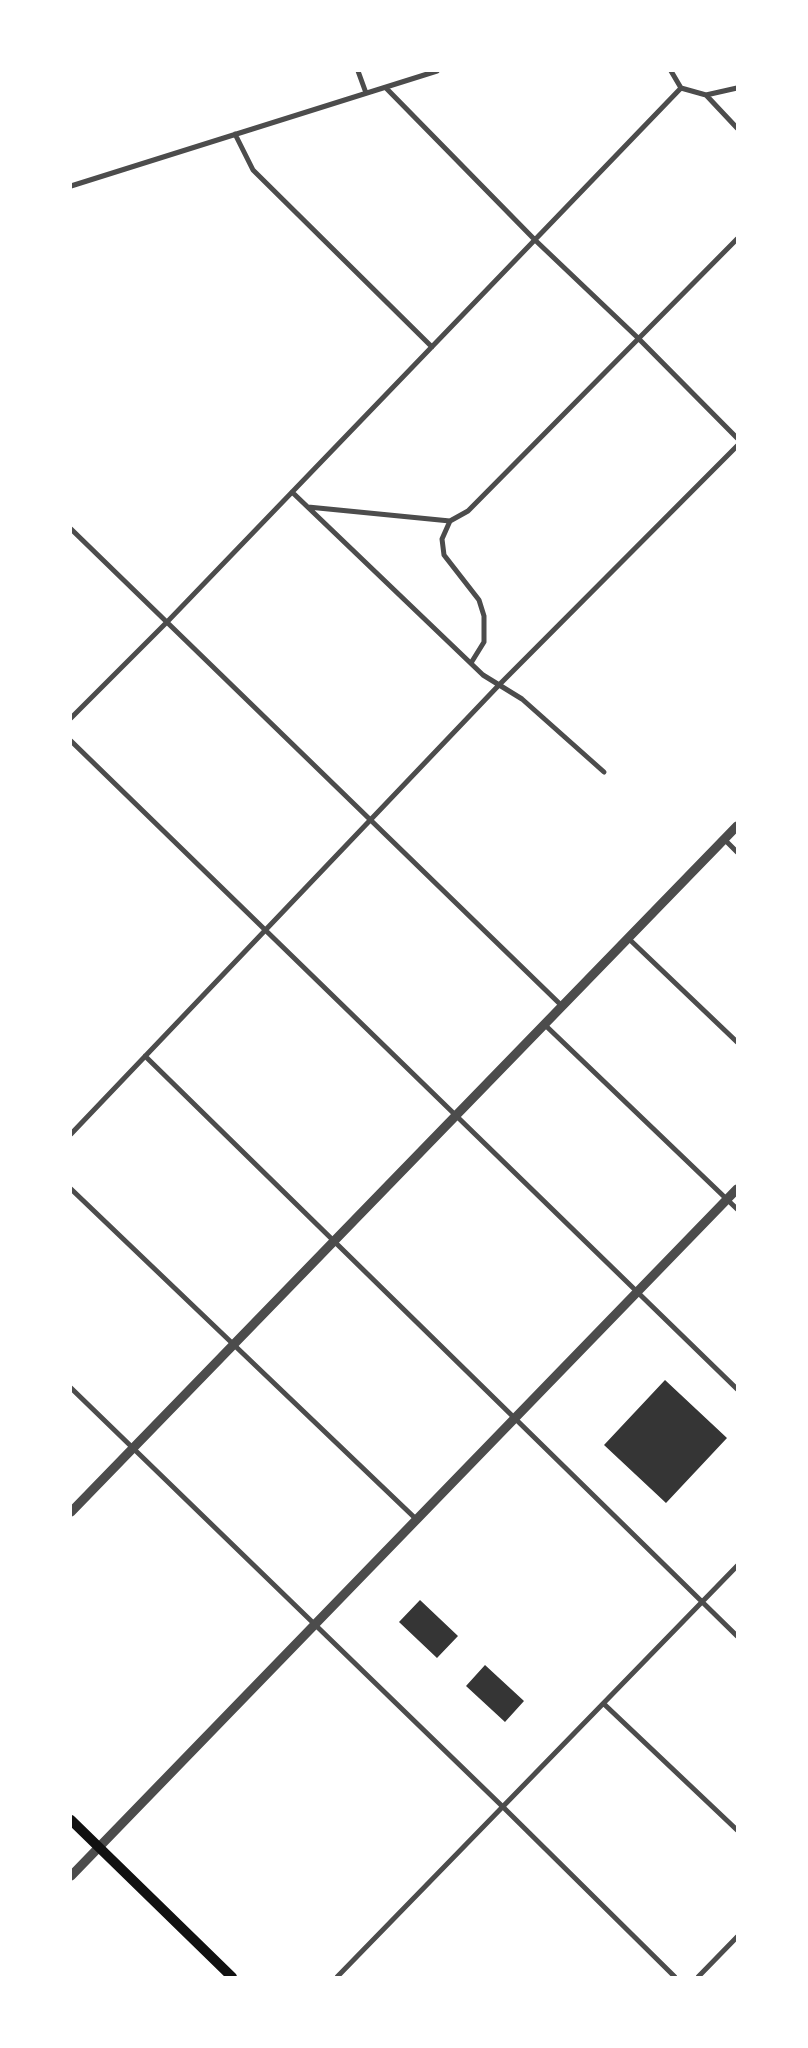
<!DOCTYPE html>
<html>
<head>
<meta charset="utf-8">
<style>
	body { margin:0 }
	#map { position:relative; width:808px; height:2048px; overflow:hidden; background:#fff; font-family:"Alegreya Sans",sans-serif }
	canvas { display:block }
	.frame { position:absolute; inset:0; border:72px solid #fff; pointer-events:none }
</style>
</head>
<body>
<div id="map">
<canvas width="808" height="2048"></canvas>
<div class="frame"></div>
</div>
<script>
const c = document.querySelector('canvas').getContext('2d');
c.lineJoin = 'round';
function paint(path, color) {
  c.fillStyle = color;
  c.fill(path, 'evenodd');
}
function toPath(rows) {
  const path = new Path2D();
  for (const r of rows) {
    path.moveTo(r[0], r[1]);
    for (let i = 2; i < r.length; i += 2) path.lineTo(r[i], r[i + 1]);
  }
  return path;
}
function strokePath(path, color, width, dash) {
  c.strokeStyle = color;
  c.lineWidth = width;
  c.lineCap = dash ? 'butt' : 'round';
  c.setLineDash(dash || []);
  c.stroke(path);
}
const building = toPath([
	[665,1380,727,1438,666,1503,604,1445],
	[420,1600,458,1636,437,1658,399,1622],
	[485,1665,524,1701,505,1722,466,1686]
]);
const minor = toPath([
	[358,71,366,93],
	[671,71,681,88,706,95,737,128],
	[386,88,535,240,638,338,737,438],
	[706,95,737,88],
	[235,134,253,170,432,347],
	[71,186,437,71],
	[292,492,483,675,522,699,604,772],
	[308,507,450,521,468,511,737,239],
	[450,521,442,539,444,555,479,600,484,616,484,642,471,663],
	[71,529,562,1006],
	[71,718,168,621,681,88],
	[71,741,737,1389],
	[724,839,737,852],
	[628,938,737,1042],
	[544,1024,737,1209],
	[145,1056,737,1636],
	[71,1134,499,685,737,446],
	[71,1189,416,1519],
	[71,1388,502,1806,675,1977],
	[604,1704,737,1830],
	[337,1977,737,1566],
	[698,1977,737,1937]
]);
const tertiary = toPath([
	[71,1512,737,826],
	[71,1876,737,1189]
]);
const secondary = toPath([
	[71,1820,232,1977]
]);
paint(building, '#353535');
strokePath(minor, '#4c4c4c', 5);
strokePath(tertiary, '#4c4c4c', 9);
strokePath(secondary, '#111', 10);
</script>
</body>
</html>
